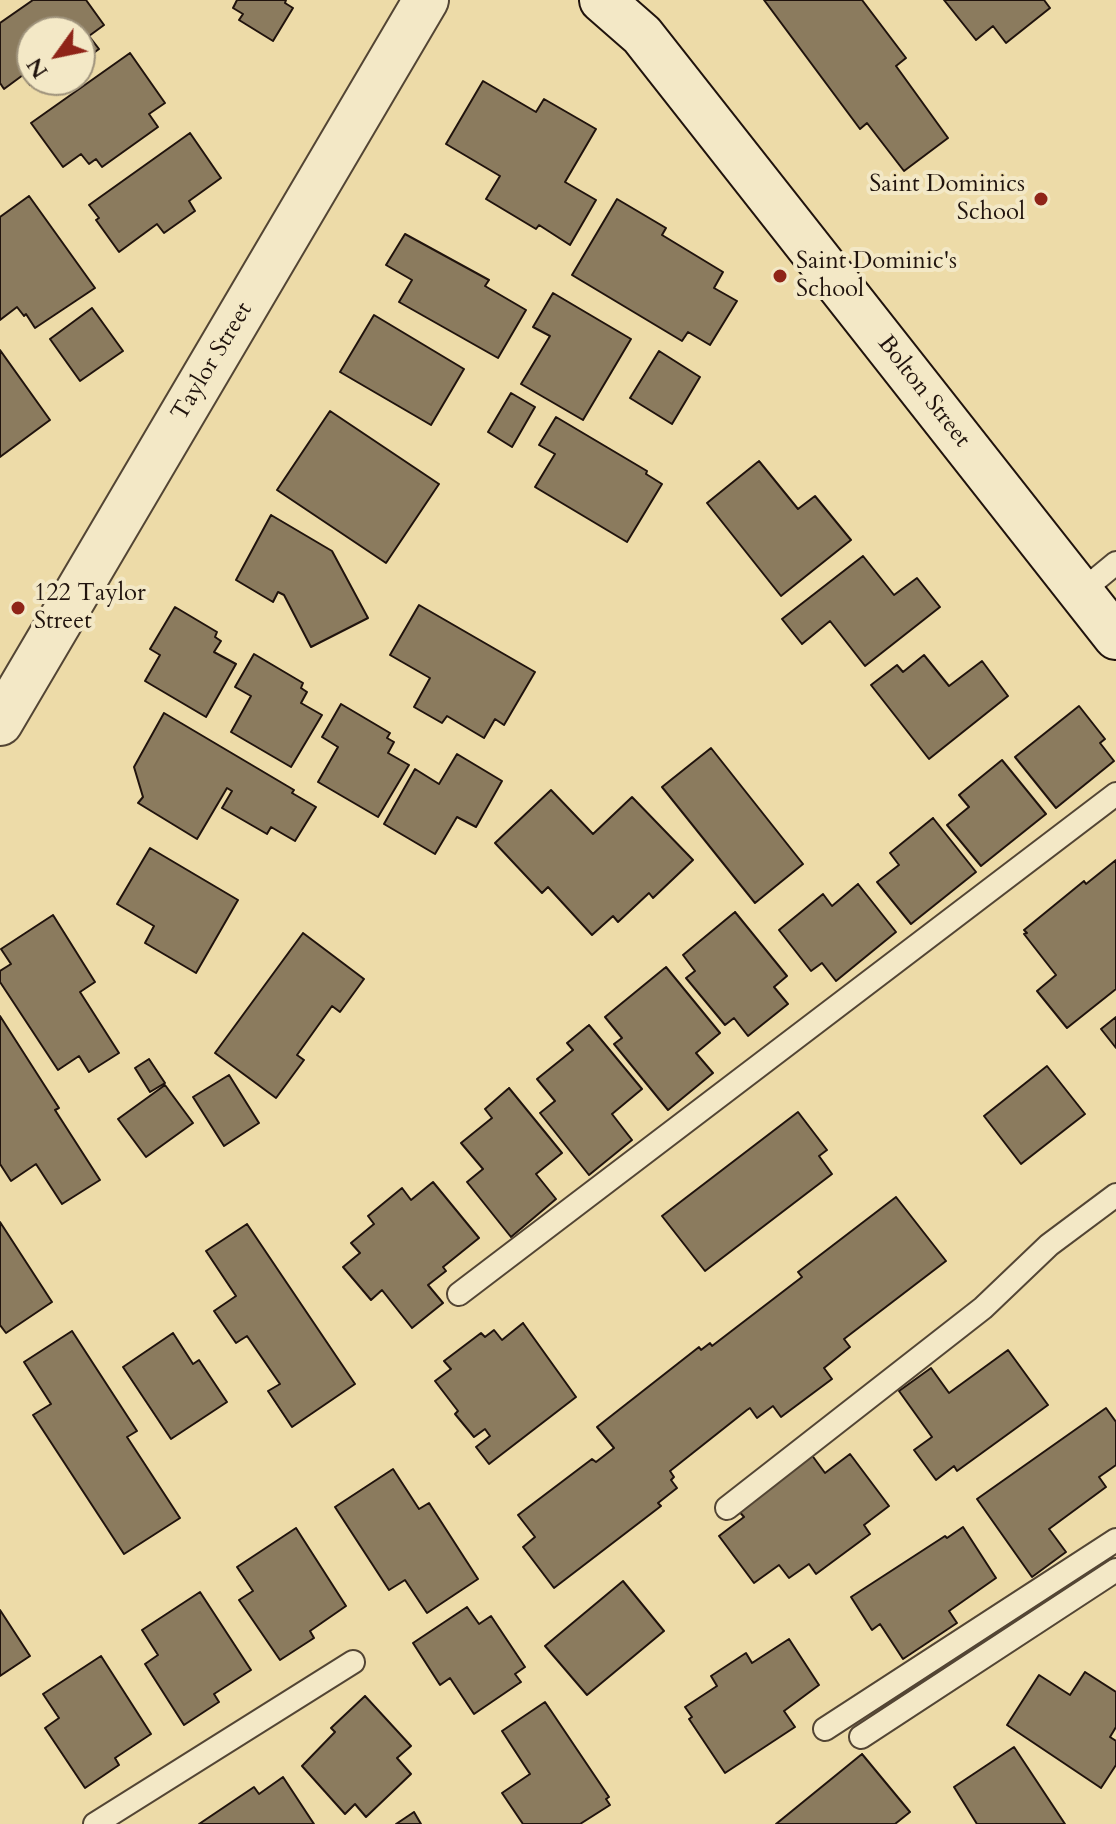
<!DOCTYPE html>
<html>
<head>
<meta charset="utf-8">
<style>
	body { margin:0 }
	#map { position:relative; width:1116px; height:1824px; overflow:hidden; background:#eddba8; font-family:Cardo,serif }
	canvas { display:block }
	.north { position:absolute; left:16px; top:16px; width:80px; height:80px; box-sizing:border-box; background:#f3e8c6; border:2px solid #9f937c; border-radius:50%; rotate:237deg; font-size:22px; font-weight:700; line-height:32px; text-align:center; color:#20130d }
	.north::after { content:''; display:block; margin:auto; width:28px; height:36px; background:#8f2418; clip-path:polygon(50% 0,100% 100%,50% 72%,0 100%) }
</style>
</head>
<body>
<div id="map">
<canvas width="1116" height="1824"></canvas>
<div class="north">N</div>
</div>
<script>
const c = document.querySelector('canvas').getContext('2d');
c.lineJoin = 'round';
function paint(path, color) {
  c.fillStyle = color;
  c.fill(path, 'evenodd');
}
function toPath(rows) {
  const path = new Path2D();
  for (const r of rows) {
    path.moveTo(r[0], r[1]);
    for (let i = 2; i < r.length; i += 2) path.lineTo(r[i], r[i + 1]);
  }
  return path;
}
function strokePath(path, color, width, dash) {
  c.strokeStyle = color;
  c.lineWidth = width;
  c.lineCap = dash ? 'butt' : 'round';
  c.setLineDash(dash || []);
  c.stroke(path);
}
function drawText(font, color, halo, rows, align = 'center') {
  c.font = font + ' Cardo,serif';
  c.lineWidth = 8;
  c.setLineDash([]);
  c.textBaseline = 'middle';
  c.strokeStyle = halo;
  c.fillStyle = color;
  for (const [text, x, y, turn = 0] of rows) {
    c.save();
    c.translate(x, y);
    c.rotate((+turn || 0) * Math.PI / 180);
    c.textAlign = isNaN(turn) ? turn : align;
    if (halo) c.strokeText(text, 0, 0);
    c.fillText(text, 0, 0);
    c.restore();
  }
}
const building = toPath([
	[33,0,86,0,104,25,89,36,99,49,80,63,80,32,32,32,32,80,56,80,41,91,35,82,30,85,23,75,4,89,0,83,0,23,33,0],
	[237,0,286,0,285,3,293,8,273,41,239,20,243,14,233,8,237,0],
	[764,0,862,0,906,58,896,66,948,138,904,171,867,123,860,129,764,0],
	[944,0,1044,0,1050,8,1006,43,993,26,976,40,944,0],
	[130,53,165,103,149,114,158,127,102,167,96,159,89,164,81,154,63,167,31,123,130,53],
	[483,81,536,112,544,99,596,129,565,182,596,200,570,245,539,225,536,229,486,199,500,176,446,144,483,81],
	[190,133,221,178,189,201,195,211,164,233,157,224,119,252,96,220,99,218,89,205,190,133],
	[29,196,95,288,35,328,26,314,24,316,17,307,0,320,0,217,29,196],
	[617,199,666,228,662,235,723,272,714,288,737,301,710,345,688,332,682,341,572,275,617,199],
	[405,234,489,280,485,286,526,310,498,358,399,302,412,280,386,265,405,234],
	[553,293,631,339,583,420,521,384,550,336,533,327,553,293],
	[92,308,123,351,80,381,50,339,92,308],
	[374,315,464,369,431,425,340,372,374,315],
	[0,350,50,420,0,457,0,350],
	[659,351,700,377,672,424,630,398,659,351],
	[511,393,535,407,512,447,488,432,511,393],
	[330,411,439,484,386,563,277,490,330,411],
	[556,417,647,471,646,474,662,484,627,542,535,487,555,454,539,445,556,417],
	[759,461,798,509,815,496,851,540,781,596,707,503,759,461],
	[271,515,332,551,368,618,311,647,284,595,278,592,273,602,236,580,271,515],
	[863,556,894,595,917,578,940,607,865,666,830,621,802,644,782,619,863,556],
	[419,605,535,672,504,725,495,719,484,738,447,716,442,723,414,707,430,678,390,655,419,605],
	[175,607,217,632,215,637,221,641,214,652,236,664,206,717,145,681,160,655,150,649,175,607],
	[254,654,303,683,301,688,307,692,301,703,322,715,291,767,231,732,251,696,235,687,254,654],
	[924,655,949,686,982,661,1008,696,929,759,871,685,897,665,903,672,924,655],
	[341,704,390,733,387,738,394,742,388,753,409,765,378,817,318,782,338,747,322,737,341,704],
	[1079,706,1105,739,1100,743,1114,761,1056,808,1015,757,1079,706],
	[164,713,294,790,292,793,316,807,295,841,271,827,267,834,222,808,232,791,227,788,197,839,138,803,143,797,134,767,164,713],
	[711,748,803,864,755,903,662,787,711,748],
	[457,754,502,781,476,827,457,817,435,854,384,824,415,769,439,784,457,754],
	[1002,760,1046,814,981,866,947,825,969,807,959,795,1002,760],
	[551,790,593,834,632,797,693,860,653,898,649,893,618,922,613,916,592,935,548,887,542,893,495,843,551,790],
	[933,818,976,872,911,924,877,882,899,865,890,853,933,818],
	[150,848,238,900,196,973,145,943,154,926,117,904,150,848],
	[1116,860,1116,989,1067,1028,1037,991,1056,975,1024,934,1027,933,1024,930,1084,881,1086,884,1116,860],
	[858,884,896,932,836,981,822,963,811,971,779,930,823,894,832,906,858,884],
	[735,912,787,976,774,987,788,1004,748,1036,734,1018,725,1025,686,978,695,971,683,955,735,912],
	[53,915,95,982,80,992,119,1053,89,1072,79,1056,58,1070,0,982,0,971,11,964,1,949,53,915],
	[303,933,364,979,340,1012,332,1006,297,1055,304,1060,276,1098,215,1053,303,933],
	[666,967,720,1033,696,1053,713,1073,668,1110,614,1044,622,1038,605,1017,666,967],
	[0,1016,59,1108,55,1110,100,1180,62,1204,36,1164,11,1181,0,1164,0,1016],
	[1116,1017,1116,1048,1101,1029,1116,1017],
	[589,1025,642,1089,612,1114,632,1140,589,1175,540,1113,555,1101,537,1079,573,1050,567,1043,589,1025],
	[149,1059,165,1083,150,1092,135,1068,149,1059],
	[1047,1066,1085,1114,1021,1164,984,1116,1047,1066],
	[229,1075,259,1123,224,1146,193,1097,229,1075],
	[165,1085,193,1123,146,1157,118,1119,165,1085],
	[509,1088,562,1153,536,1174,556,1199,511,1237,467,1182,483,1169,461,1143,492,1118,485,1109,509,1088],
	[798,1112,827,1150,819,1156,832,1174,705,1271,662,1216,798,1112],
	[433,1182,479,1238,443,1267,446,1271,428,1285,443,1303,412,1328,382,1290,371,1300,343,1267,360,1253,351,1243,374,1224,368,1216,402,1188,411,1200,433,1182],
	[896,1197,946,1261,844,1339,850,1347,824,1368,832,1379,781,1417,773,1406,757,1418,750,1408,747,1410,670,1471,674,1477,671,1480,677,1488,658,1503,661,1506,554,1588,523,1547,535,1537,518,1515,592,1459,596,1462,614,1448,597,1427,699,1347,701,1350,710,1343,712,1346,802,1277,798,1272,896,1197],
	[0,1222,52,1302,6,1333,0,1325,0,1222],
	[247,1224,355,1384,292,1427,268,1391,280,1384,247,1336,236,1343,214,1311,236,1296,206,1251,247,1224],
	[523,1323,576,1397,489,1464,476,1447,490,1436,485,1429,474,1437,455,1414,458,1411,435,1381,451,1369,444,1361,481,1333,485,1337,494,1330,502,1340,523,1323],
	[72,1331,137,1431,127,1437,180,1518,124,1554,33,1415,51,1404,24,1362,72,1331],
	[173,1333,193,1364,199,1360,227,1402,171,1439,123,1367,173,1333],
	[1008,1350,1048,1405,957,1471,954,1466,936,1480,914,1450,932,1437,899,1391,931,1368,949,1393,1008,1350],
	[1106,1408,1116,1422,1116,1465,1099,1477,1106,1487,1049,1529,1066,1552,1032,1577,977,1499,1106,1408],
	[811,1454,825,1473,850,1454,889,1506,864,1525,870,1534,816,1574,809,1564,789,1578,779,1565,754,1583,719,1536,744,1517,737,1509,811,1454],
	[393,1469,419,1509,429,1503,478,1579,427,1613,405,1580,389,1590,335,1507,393,1469],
	[963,1527,996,1578,949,1611,957,1623,903,1659,880,1624,872,1630,851,1597,945,1536,947,1538,963,1527],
	[296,1528,346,1606,310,1631,314,1638,280,1660,239,1600,253,1591,237,1567,296,1528],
	[623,1581,664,1631,587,1695,545,1646,623,1581],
	[200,1592,251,1670,214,1694,219,1702,184,1725,145,1664,158,1655,142,1630,200,1592],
	[467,1607,479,1624,491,1616,525,1667,515,1674,521,1682,474,1714,450,1678,440,1685,413,1643,467,1607],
	[0,1610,30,1656,0,1676,0,1610],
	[789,1639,819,1685,784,1711,795,1727,725,1773,689,1719,692,1717,685,1707,717,1686,711,1676,746,1653,752,1663,789,1639],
	[101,1656,151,1734,115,1758,119,1765,85,1788,45,1728,59,1718,43,1694,101,1656],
	[1085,1672,1116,1692,1116,1727,1110,1737,1116,1741,1116,1765,1101,1788,1007,1725,1039,1675,1070,1695,1085,1672],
	[365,1696,411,1746,397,1758,411,1774,366,1817,355,1804,345,1814,302,1766,335,1732,331,1728,365,1696],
	[545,1702,609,1797,606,1799,610,1805,580,1824,523,1824,502,1793,530,1774,502,1731,545,1702],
	[1014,1747,1065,1824,977,1824,954,1787,1014,1747],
	[862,1754,910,1812,895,1824,776,1824,862,1754],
	[283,1777,314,1824,199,1824,254,1787,259,1794,283,1777],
	[414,1812,421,1824,396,1824,414,1812]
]);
const service = toPath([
	[1082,591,1116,563],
	[459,1294,1116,794],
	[727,1508,983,1308,1049,1245,1116,1195],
	[825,1729,1116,1540],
	[861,1737,1116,1570],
	[95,1824,353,1662]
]);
const tertiary = toPath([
	[0,723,426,0]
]);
const secondary = toPath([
	[602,0,642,35,1116,637]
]);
const markers = [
	[1041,199,8,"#8f2418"],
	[780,276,8,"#8f2418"],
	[18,608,8,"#8f2418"]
];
const poiNames = [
	["Saint Dominics",1025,185,"right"],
	["School",1025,213,"right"],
	["Saint Dominic's",796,262],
	["School",796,290],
	["122 Taylor",34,594],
	["Street",34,622]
];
const streetNames = [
	["Taylor Street",213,362,-59],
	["Bolton Street",923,392,52]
];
paint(building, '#8b7b5e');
strokePath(building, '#20130d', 2);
strokePath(service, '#534534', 26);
strokePath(tertiary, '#534534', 48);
strokePath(secondary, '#20130d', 48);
strokePath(service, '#f3e8c6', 22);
strokePath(tertiary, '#f3e8c6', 44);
strokePath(secondary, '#f3e8c6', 44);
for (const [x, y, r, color] of markers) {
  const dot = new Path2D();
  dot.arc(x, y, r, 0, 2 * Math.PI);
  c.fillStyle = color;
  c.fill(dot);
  strokePath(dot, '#f3e8c6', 3);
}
drawText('24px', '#20130d', '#f3e8c6', poiNames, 'left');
drawText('24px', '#20130d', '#f3e8c6', streetNames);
</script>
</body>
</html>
